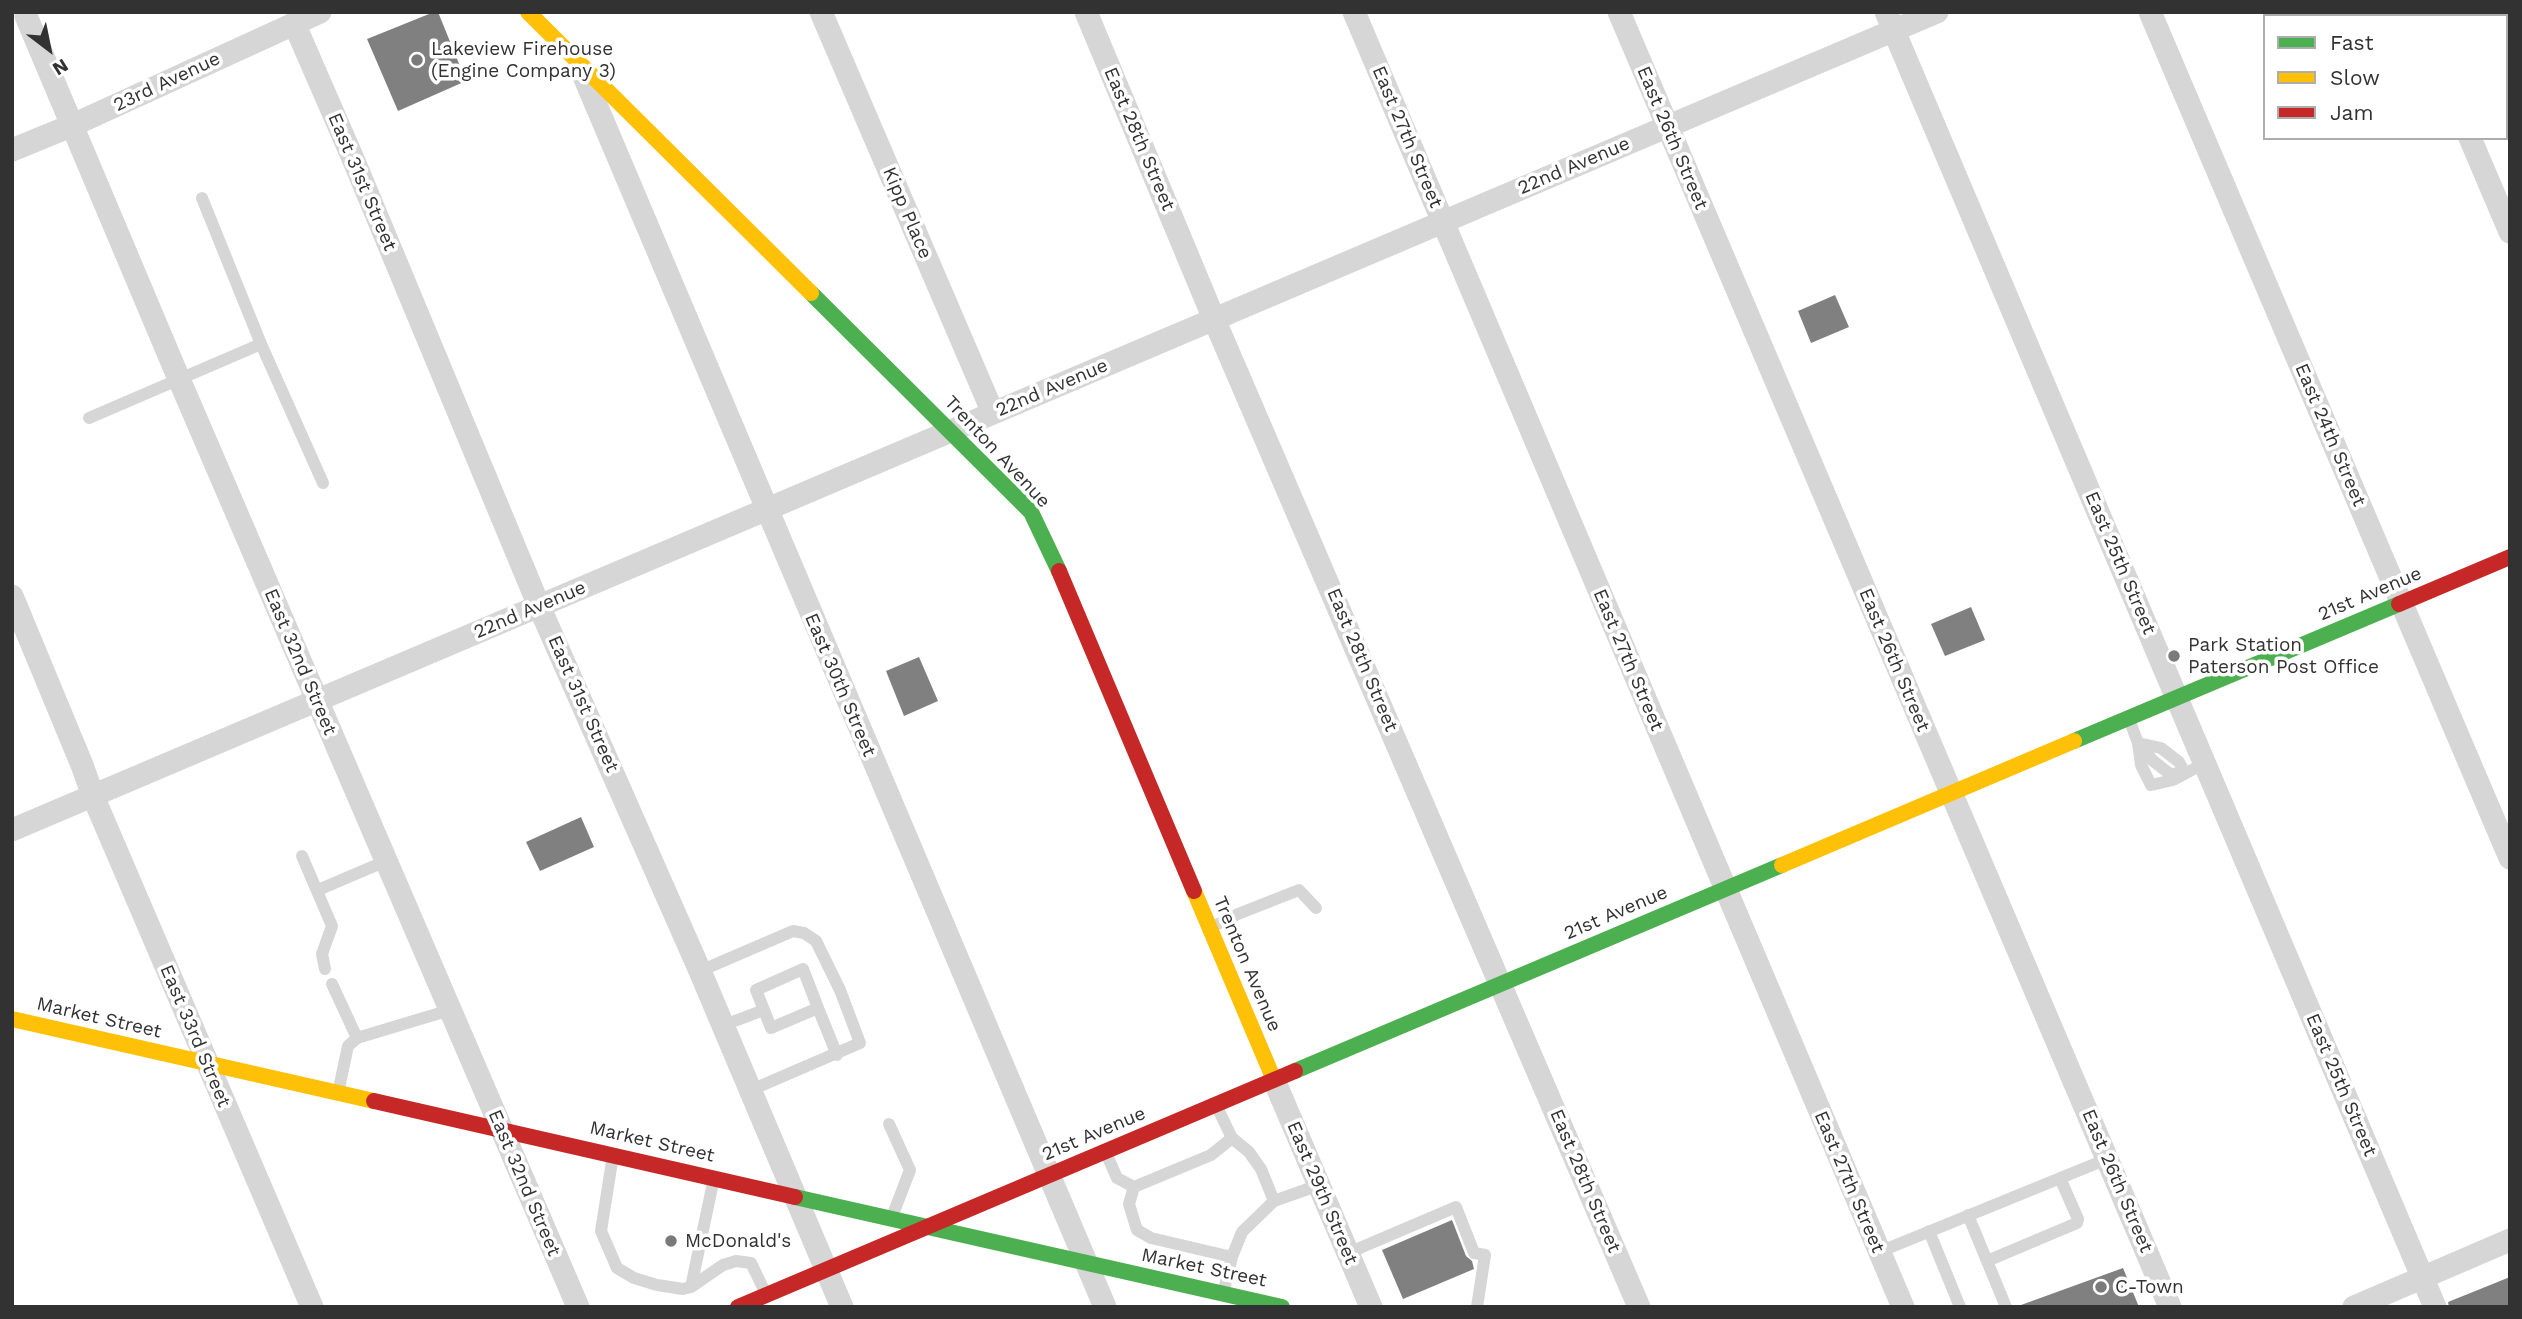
<!DOCTYPE html>
<html>
<head>
<meta charset="utf-8">
<style>
	body { margin:0 }
	#map { position:relative; width:2522px; height:1319px; overflow:hidden; background:#fff; font-family:"Work Sans",sans-serif }
	canvas { display:block }
	.frame { position:absolute; inset:0; border:14px solid #323232; pointer-events:none }
	.legend { position:absolute; left:2263px; top:14px; width:245px; height:126px; box-sizing:border-box; background:#fff; border:2px solid #adadad; margin:0; padding:9px 12px; list-style:none; font-size:21px; color:#323232 }
	.legend li { display:flex; align-items:center; gap:14px; height:35px }
	.legend b { width:35px; border:2px solid #adadad }
	.north { position:absolute; left:14px; top:14px; width:70px; height:70px; -webkit-text-stroke:5px #fff; paint-order:stroke; rotate:148deg; font-size:19px; font-weight:700; line-height:28px; text-align:center; color:#323232 }
	.north::after { content:''; display:block; margin:auto; width:24px; height:32px; background:#323232; clip-path:polygon(50% 0,100% 100%,50% 72%,0 100%) }
</style>
</head>
<body>
<div id="map">
<canvas width="2522" height="1319"></canvas>
<div class="frame"></div>
<ul class="legend">
<li><b style="height:9px;background:#4caf50"></b>Fast</li>
<li><b style="height:9px;background:#ffc107"></b>Slow</li>
<li><b style="height:9px;background:#c62828"></b>Jam</li>
</ul>
<div class="north">N</div>
</div>
<script>
const c = document.querySelector('canvas').getContext('2d');
c.lineJoin = 'round';
function paint(path, color) {
  c.fillStyle = color;
  c.fill(path, 'evenodd');
}
function toPath(rows) {
  const path = new Path2D();
  for (const r of rows) {
    path.moveTo(r[0], r[1]);
    for (let i = 2; i < r.length; i += 2) path.lineTo(r[i], r[i + 1]);
  }
  return path;
}
function strokePath(path, color, width, dash) {
  c.strokeStyle = color;
  c.lineWidth = width;
  c.lineCap = dash ? 'butt' : 'round';
  c.setLineDash(dash || []);
  c.stroke(path);
}
function drawText(font, color, halo, rows, align = 'center') {
  c.font = font + ' "Work Sans",sans-serif';
  c.lineWidth = 7;
  c.setLineDash([]);
  c.textBaseline = 'middle';
  c.strokeStyle = halo;
  c.fillStyle = color;
  for (const [text, x, y, turn = 0] of rows) {
    c.save();
    c.translate(x, y);
    c.rotate((+turn || 0) * Math.PI / 180);
    c.textAlign = isNaN(turn) ? turn : align;
    if (halo) c.strokeText(text, 0, 0);
    c.fillText(text, 0, 0);
    c.restore();
  }
}
const building = toPath([
	[434,12,438,12,466,81,398,111,367,39],
	[1835,295,1849,327,1811,343,1798,311],
	[1971,607,1985,640,1945,656,1931,624],
	[919,657,938,701,904,716,886,671],
	[581,817,594,847,540,871,526,842],
	[1452,1220,1466,1256,1472,1261,1474,1269,1403,1299,1382,1250],
	[2123,1268,2139,1307,2021,1307,2021,1305],
	[2510,1277,2510,1307,2449,1307,2448,1302]
]);
const lane = toPath([
	[202,198,261,344],
	[89,418,261,344,323,483],
	[2129,719,2138,743,2141,765,2151,785,2173,780,2205,763],
	[2138,743,2161,748,2179,762,2185,773],
	[2139,743,2152,760,2170,774,2184,773],
	[302,856,332,926,322,954,325,969],
	[318,890,386,861],
	[1210,928,1238,914,1299,890,1316,908],
	[700,971,793,931,804,933,816,941,840,990,860,1043,751,1090],
	[332,984,357,1038],
	[818,1008,837,1055],
	[724,1025,764,1010,771,1028,818,1008,803,969,756,990,764,1010],
	[338,1093,348,1046,357,1038,450,1010],
	[1217,1107,1232,1138,1249,1152,1261,1169,1274,1201],
	[889,1124,910,1170,892,1217],
	[1106,1153,1117,1178,1134,1187,1211,1155,1232,1138],
	[613,1155,601,1231,617,1268,634,1278,657,1285,683,1289,691,1287,723,1265,736,1261,751,1263,766,1294],
	[1134,1187,1129,1204,1137,1230,1151,1238,1232,1257],
	[1968,1215,2006,1307],
	[1929,1231,1960,1307],
	[1879,1252,2107,1159],
	[1348,1253,1456,1207,1474,1253,1485,1255,1477,1307],
	[1987,1261,2077,1223,2078,1219,2060,1178],
	[691,1287,714,1178],
	[1223,1294,1232,1257,1242,1232,1274,1201,1319,1185]
]);
const street = toPath([
	[821,12,993,413],
	[1086,12,1214,319,1639,1307],
	[1354,12,1903,1307],
	[1619,12,2170,1307],
	[1886,12,2435,1307],
	[2150,12,2510,858],
	[2416,12,2417,16],
	[26,16,179,379,578,1307],
	[294,23,354,161,539,606,700,971,842,1307],
	[583,74,1105,1307],
	[2470,138,2510,232],
	[12,150,73,125,320,12],
	[12,596,82,765,93,796,312,1307],
	[12,830,1937,12],
	[1274,1080,1371,1307],
	[2354,1307,2510,1240]
]);
const fast = toPath([
	[811,293,1031,512,1059,571],
	[2074,741,2399,604],
	[1295,1071,1782,865],
	[795,1197,1282,1307]
]);
const slow = toPath([
	[528,12,811,293],
	[1782,865,2074,741],
	[1194,891,1274,1080],
	[12,1019,374,1101]
]);
const jam = toPath([
	[1059,571,1194,891],
	[2399,604,2510,557],
	[374,1101,795,1197],
	[738,1307,1295,1071]
]);
const markers = [
	[417,60,7,"#7a7a7a"],
	[2174,656,7,"#7a7a7a"],
	[671,1241,7,"#7a7a7a"],
	[2101,1287,7,"#7a7a7a"]
];
const poiNames = [
	["Lakeview Firehouse",431,49],
	["(Engine Company 3)",431,71],
	["Park Station",2188,645],
	["Paterson Post Office",2188,667],
	["McDonald's",685,1241],
	["C-Town",2115,1287]
];
const streetNames = [
	["23rd Avenue",167,82,-25],
	["East 27th Street",1407,137,67],
	["East 26th Street",1672,138,67],
	["East 28th Street",1139,139,67],
	["22nd Avenue",1574,166,-23],
	["East 31st Street",362,182,67],
	["Kipp Place",907,213,67],
	["22nd Avenue",1052,388,-23],
	["East 24th Street",2330,435,67],
	["Trenton Avenue",997,452,47],
	["East 25th Street",2120,563,67],
	["21st Avenue",2370,594,-23],
	["22nd Avenue",530,610,-23],
	["East 28th Street",1362,660,67],
	["East 27th Street",1628,660,67],
	["East 26th Street",1894,660,67],
	["East 32nd Street",300,662,67],
	["East 30th Street",840,685,67],
	["East 31st Street",583,704,66],
	["21st Avenue",1616,913,-23],
	["Trenton Avenue",1247,964,67],
	["Market Street",99,1018,13],
	["East 33rd Street",195,1036,67],
	["East 25th Street",2341,1085,67],
	["21st Avenue",1094,1134,-23],
	["Market Street",652,1142,13],
	["East 28th Street",1585,1181,67],
	["East 26th Street",2117,1181,67],
	["East 27th Street",1849,1182,67],
	["East 32nd Street",524,1183,67],
	["East 29th Street",1322,1193,67],
	["Market Street",1204,1268,12]
];
paint(building, '#808080');
strokePath(lane, '#d6d6d6', 12);
strokePath(street, '#d6d6d6', 23);
strokePath(fast, '#4caf50', 16);
strokePath(slow, '#ffc107', 16);
strokePath(jam, '#c62828', 16);
for (const [x, y, r, color] of markers) {
  const dot = new Path2D();
  dot.arc(x, y, r, 0, 2 * Math.PI);
  c.fillStyle = color;
  c.fill(dot);
  strokePath(dot, '#fff', 2.5);
}
drawText('19px', '#323232', '#fff', poiNames, 'left');
drawText('19px', '#323232', '#fff', streetNames);
</script>
</body>
</html>
